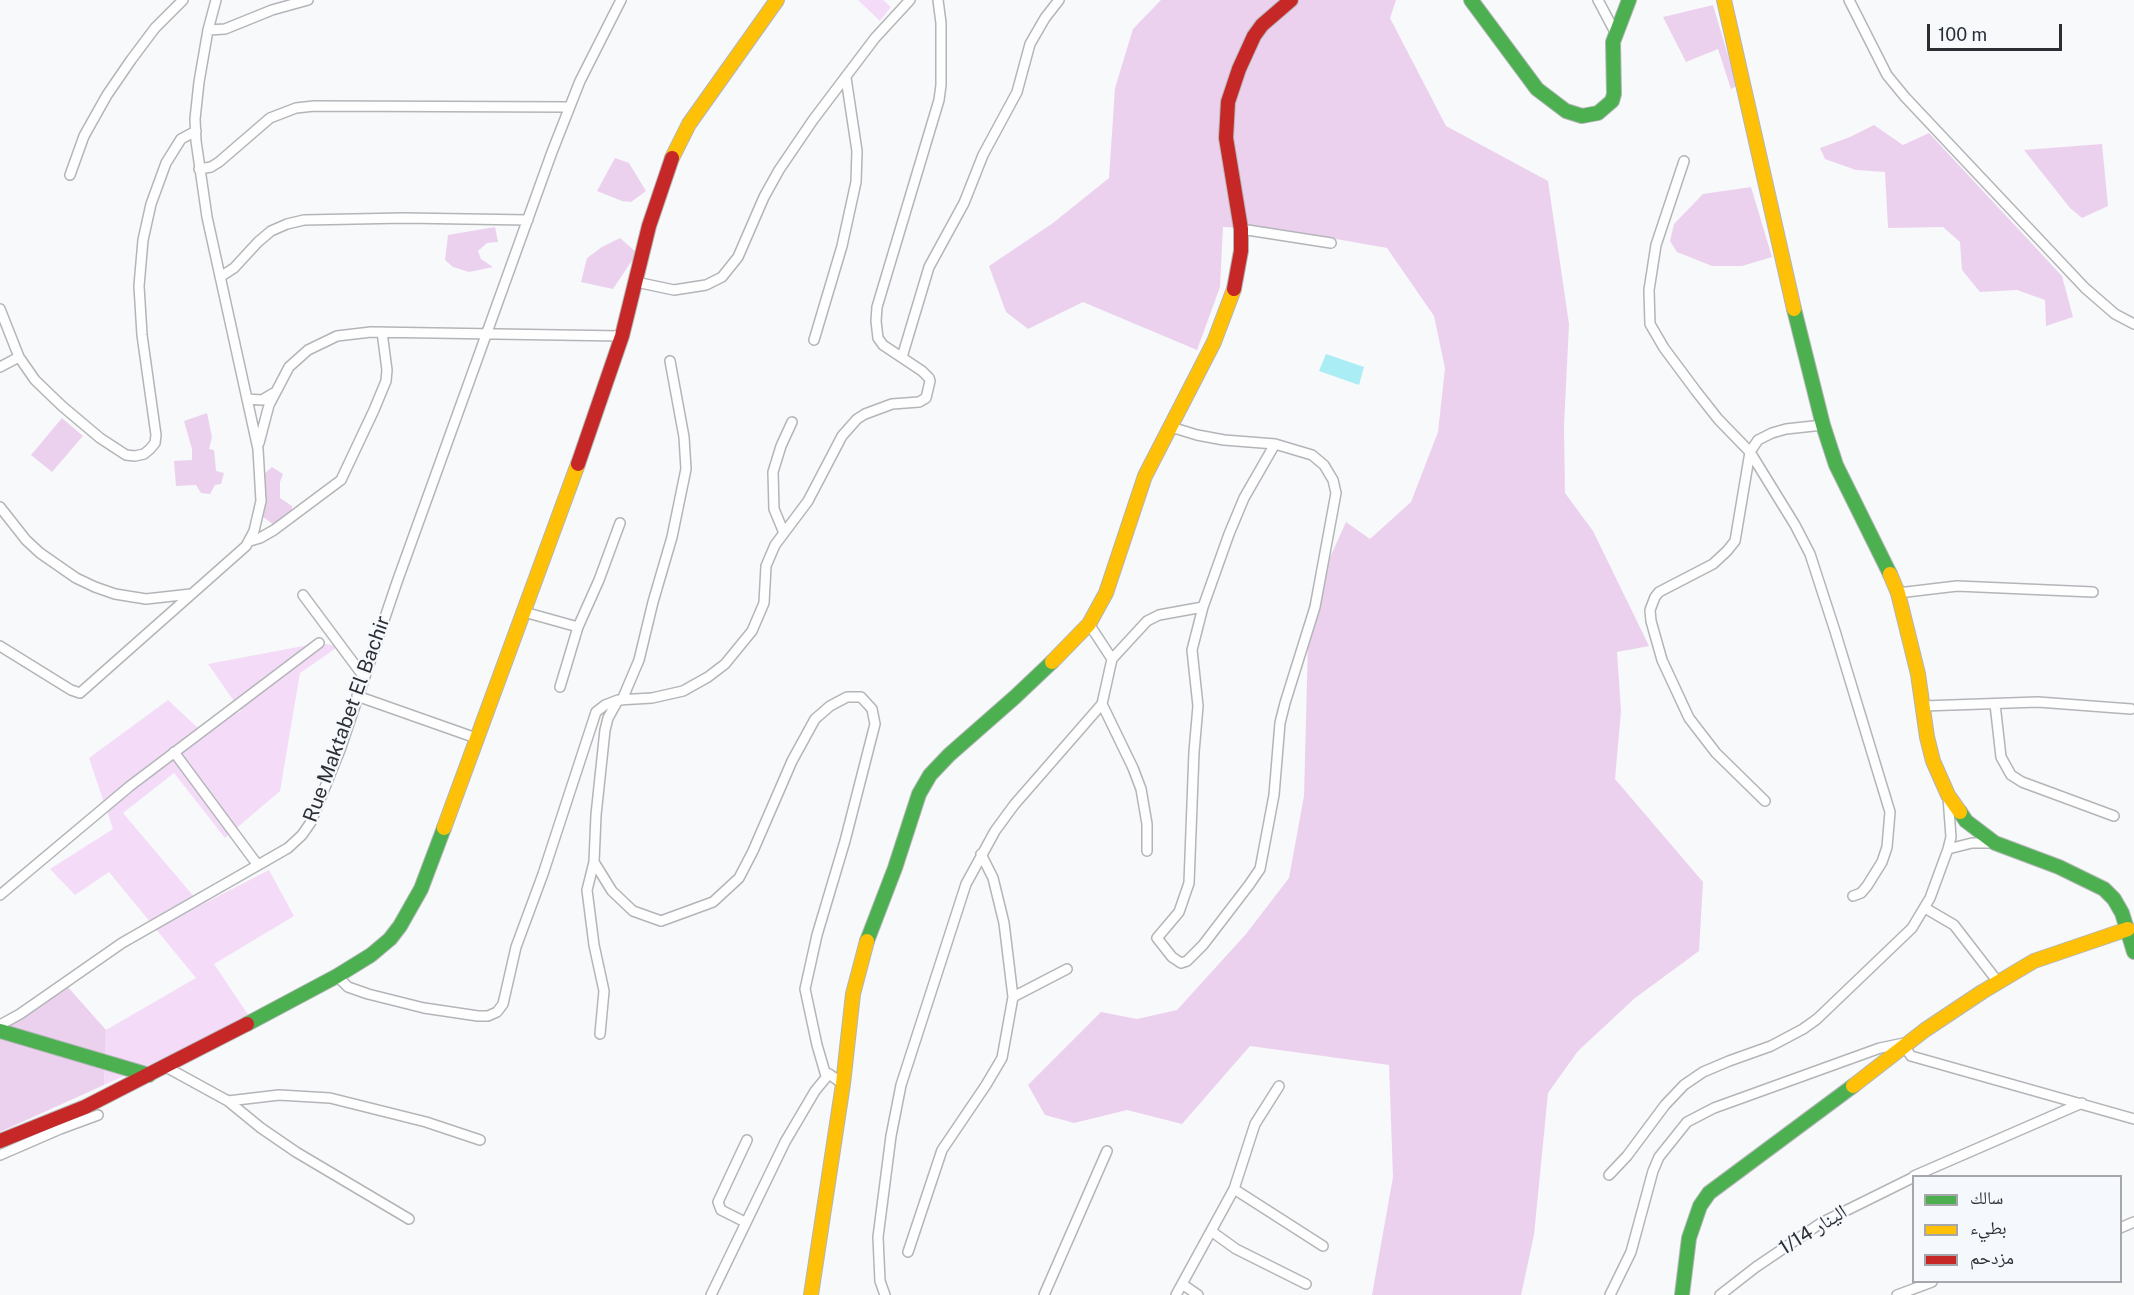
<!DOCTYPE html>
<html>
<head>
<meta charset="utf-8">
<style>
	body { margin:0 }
	#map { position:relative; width:2134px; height:1295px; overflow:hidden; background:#f7f9fb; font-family:"Public Sans","Noto Naskh Arabic",sans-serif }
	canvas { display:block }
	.legend { position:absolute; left:1912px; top:1175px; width:210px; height:108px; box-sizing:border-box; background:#f5f8fd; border:2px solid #a5a7ac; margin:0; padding:8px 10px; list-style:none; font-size:18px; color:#2c2e33 }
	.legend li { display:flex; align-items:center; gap:12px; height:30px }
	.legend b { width:30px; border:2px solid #a5a7ac }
	.scale { position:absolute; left:1927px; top:24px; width:135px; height:27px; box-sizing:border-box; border:3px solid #2c2e33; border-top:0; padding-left:8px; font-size:18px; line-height:21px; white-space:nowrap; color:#2c2e33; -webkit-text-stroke:4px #f5f8fd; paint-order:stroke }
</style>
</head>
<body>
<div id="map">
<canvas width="2134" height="1295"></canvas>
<ul class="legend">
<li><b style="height:8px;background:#4caf50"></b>سالك</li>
<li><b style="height:8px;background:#ffc107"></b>بطيء</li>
<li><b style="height:8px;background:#c62828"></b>مزدحم</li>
</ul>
<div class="scale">100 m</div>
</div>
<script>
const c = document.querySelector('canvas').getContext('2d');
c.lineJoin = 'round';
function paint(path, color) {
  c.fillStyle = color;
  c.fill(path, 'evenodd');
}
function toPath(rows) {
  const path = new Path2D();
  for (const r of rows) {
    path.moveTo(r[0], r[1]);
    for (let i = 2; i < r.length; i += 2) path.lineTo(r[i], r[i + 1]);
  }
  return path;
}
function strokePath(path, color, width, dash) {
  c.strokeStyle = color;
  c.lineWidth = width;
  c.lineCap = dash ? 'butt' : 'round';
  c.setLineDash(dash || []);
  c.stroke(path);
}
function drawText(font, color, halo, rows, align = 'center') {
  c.font = font + ' "Public Sans","Noto Naskh Arabic",sans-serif';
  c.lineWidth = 4.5;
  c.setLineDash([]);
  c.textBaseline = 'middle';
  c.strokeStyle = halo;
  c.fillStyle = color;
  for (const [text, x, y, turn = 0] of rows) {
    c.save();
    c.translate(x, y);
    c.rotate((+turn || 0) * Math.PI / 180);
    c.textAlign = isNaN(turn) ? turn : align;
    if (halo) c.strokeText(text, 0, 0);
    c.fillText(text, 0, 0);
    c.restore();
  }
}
const green = toPath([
	[858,0,883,0,891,7,880,21],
	[319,643,339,646,300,673,280,791,225,838,174,773,123,813,201,905,269,870,294,916,214,964,251,1019,104,1085,106,1030,196,978,109,872,75,895,50,869,113,829,89,758,168,700,200,730,241,711,208,664]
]);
const forest = toPath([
	[1161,0,1396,0,1390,18,1446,126,1548,181,1569,324,1564,426,1565,493,1593,531,1649,646,1617,652,1621,711,1615,779,1703,882,1699,951,1635,998,1578,1051,1548,1093,1534,1235,1521,1295,1372,1295,1393,1177,1389,1065,1250,1046,1182,1124,1127,1110,1074,1123,1045,1115,1028,1085,1101,1012,1137,1019,1177,1010,1246,934,1289,878,1304,796,1309,604,1346,522,1370,539,1411,502,1438,432,1445,368,1434,316,1387,248,1285,230,1223,227,1220,287,1197,350,1083,302,1028,329,1006,312,989,266,1053,223,1109,178,1115,88,1133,29],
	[1713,5,1737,86,1731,89,1718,49,1686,62,1663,17],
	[1874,125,1903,145,1929,133,2062,276,2073,317,2046,326,2045,300,2017,290,1980,292,1962,270,1960,242,1943,227,1888,228,1885,172,1856,170,1825,159,1820,148,1850,137],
	[2102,144,2108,206,2082,218,2070,208,2024,150],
	[615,158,629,163,646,191,631,202,622,201,597,191],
	[1751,187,1772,257,1742,266,1712,266,1677,252,1670,241,1674,224,1703,194],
	[495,227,498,242,487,243,478,251,481,259,493,267,469,272,453,267,445,260,448,235],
	[620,238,637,253,613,289,581,282,587,258,602,247],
	[207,413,212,437,209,449,214,450,216,471,224,473,221,484,215,485,210,494,201,493,196,485,176,486,174,461,192,460,192,449,184,421],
	[62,418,83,436,52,472,31,455],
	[272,467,283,474,280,482,280,498,292,506,292,512,274,525,263,517,265,473],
	[66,985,106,1030,104,1085,0,1132,0,1025,7,1029]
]);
const water = toPath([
	[1326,354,1364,367,1359,385,1319,371]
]);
const street = toPath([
	[1598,0,1616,34],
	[1849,0,1887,75,1905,97,2085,288,2115,314,2134,324],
	[208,30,225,29,272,10,308,0],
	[1684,161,1656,245,1649,290,1650,324,1664,348,1696,391,1718,419,1750,452,1795,525,1810,554,1835,631,1890,812,1887,847,1882,862,1867,886,1861,893,1853,896],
	[199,169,211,167,219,162,270,118,296,108,314,106,569,107],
	[70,175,84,136,107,95,131,60,155,28,183,0],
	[1241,229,1331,243],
	[220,277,234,268,258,242,271,231,287,224,304,220,404,218,528,220],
	[636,282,674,290,706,285,722,277,738,257,764,197,779,170,813,120,875,38,910,0],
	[0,309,19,357,35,380,62,406,100,438,126,455,135,456,144,454,150,449,155,443,156,435,142,335,139,286,143,240,151,204,166,163,181,139,196,131],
	[814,340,842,246,856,182,857,151,846,78],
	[902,357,929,267,964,203,983,155,1017,92,1030,44,1045,18,1059,0],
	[0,367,19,357],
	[247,399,262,400,274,393],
	[1171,427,1197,435,1224,440,1275,444,1312,455,1324,465,1333,480,1336,493,1315,607,1285,703,1280,723,1274,795,1260,869,1249,885,1203,945,1187,961,1181,963,1172,957,1157,938,1179,912,1189,883,1194,752,1198,706,1192,650,1203,607,1229,534,1244,498,1275,444],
	[259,443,269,405,289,367,308,350,337,336,371,332,622,336],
	[0,507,26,540,40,553,76,578,95,587,115,594,146,599,191,594],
	[784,533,774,509,773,472,781,446,792,422],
	[250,541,260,538,274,530,341,480,374,410,386,381,387,370,382,332],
	[1898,593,1957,586,2093,592],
	[303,595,364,677],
	[524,612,578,627,560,687],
	[578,627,599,580,620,523],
	[0,646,71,690,80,693,246,546,254,531,261,501,258,449,207,217,196,141,195,119,199,82,208,30,216,0],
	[1112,659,1147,621,1159,615,1203,607],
	[357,696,476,738],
	[622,700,639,660,653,602,672,537,686,469,684,437,670,361],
	[1102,704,1133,768,1141,789,1147,824,1147,851],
	[1995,704,2001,757,2011,775,2022,782,2114,816],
	[1923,706,2038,702,2131,709],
	[174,752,257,864],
	[1765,801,1716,753,1689,718,1662,660,1651,621,1650,610,1655,597,1659,592,1713,564,1727,551,1735,541,1750,452,1758,440,1772,433,1786,429,1823,425],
	[1948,849,1972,843,1995,843],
	[594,862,612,891,633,911,661,921,713,902,739,878,753,851,792,761,815,719,830,706,847,697,861,697,872,709,875,724,845,841,817,935,805,989,817,1045,826,1076],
	[0,895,130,786,319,643],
	[1925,908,1954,925,1998,982],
	[337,976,348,987,368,994,424,1008,478,1016,488,1016,497,1012,503,1004,516,947,543,874,596,712,605,705,618,700,652,698,683,691,708,677,725,664,752,631,764,603,766,566,775,545,808,501,842,436,857,419,865,414,892,404,919,402,926,398,930,381,929,378,922,371,883,345,878,338,876,321,877,307,939,100,941,85,941,23,938,0],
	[1013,997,1067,969],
	[0,1025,20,1014,122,943,288,848,302,835,311,822,340,750,397,582,552,152,580,81,621,0],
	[600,1034,604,991,594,945,587,890,594,862,596,815,605,730,608,718,618,700],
	[1904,1046,1911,1056,2134,1119],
	[166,1067,228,1101,261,1128,296,1152,409,1219],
	[228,1101,279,1095,330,1098,426,1122,480,1140],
	[0,1155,60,1129,98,1115],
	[1609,1175,1627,1156,1665,1105,1684,1085,1703,1072,1729,1061,1771,1046,1803,1029,1817,1019,1912,928,1930,898,1948,849,1951,837,1948,797],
	[1914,1176,2082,1103],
	[1234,1189,1323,1246],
	[745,1222,721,1210,718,1202,747,1140],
	[2120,1228,2134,1222],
	[1211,1231,1236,1249,1306,1284],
	[908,1252,942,1150,986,1085,1002,1058,1013,997,1004,923,993,878,981,854],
	[1182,1284,1198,1295],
	[711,1295,785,1142,815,1091,829,1074,843,1084],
	[885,1295,880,1281,878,1237,891,1136,901,1085,966,884,995,831,1014,805,1102,704,1112,659,1089,624],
	[1044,1295,1107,1151],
	[1176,1295,1234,1189,1255,1124,1279,1086],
	[1610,1295,1631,1252,1653,1171,1659,1157,1687,1122,1714,1108,1880,1048,1904,1043],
	[1720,1295,1756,1267,1821,1223,1914,1177],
	[1897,1295,1932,1282]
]);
const fast = toPath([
	[1471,0,1537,89,1566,111,1582,116,1598,113,1612,101,1614,94,1613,42,1629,0],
	[1794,309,1823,425,1836,465,1890,574],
	[1960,812,1966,821,1995,843,2059,867,2104,889,2114,899,2122,913,2134,952],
	[867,941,895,868,919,794,930,775,949,755,1015,697,1052,662],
	[247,1024,337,976,371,955,390,939,400,926,421,889,444,828],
	[0,1031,149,1075],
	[1682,1295,1689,1238,1700,1206,1709,1193,1853,1086]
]);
const slow = toPath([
	[1724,0,1794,309],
	[672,158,689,124,777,0],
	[1890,574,1898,593,1918,674,1927,737,1933,761,1948,795,1960,812],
	[1052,662,1089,624,1106,593,1145,476,1214,342,1234,289],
	[444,828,578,464],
	[1853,1086,1925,1030,1982,992,2034,961,2128,929],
	[811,1295,843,1084,853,994,867,941]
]);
const jam = toPath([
	[1234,289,1241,251,1241,229,1226,138,1228,102,1239,69,1254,36,1262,25,1291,0],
	[578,464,622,336,649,226,672,158],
	[0,1141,85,1107,247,1024]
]);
const streetNames = [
	["Rue Maktabet El Bachir",347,719,-70],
	["الينار 1/14",1813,1230,-32]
];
paint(green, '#f4dcf8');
paint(forest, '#ecd1ef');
paint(water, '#abedf5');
strokePath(street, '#b3b5b8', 12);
strokePath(fast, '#b3b5b8', 16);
strokePath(slow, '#b3b5b8', 16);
strokePath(jam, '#b3b5b8', 16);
strokePath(street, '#fefefe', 9);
strokePath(fast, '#4caf50', 14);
strokePath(slow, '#ffc107', 14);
strokePath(jam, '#c62828', 14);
drawText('20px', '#2c2e33', '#f5f8fd', streetNames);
</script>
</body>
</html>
